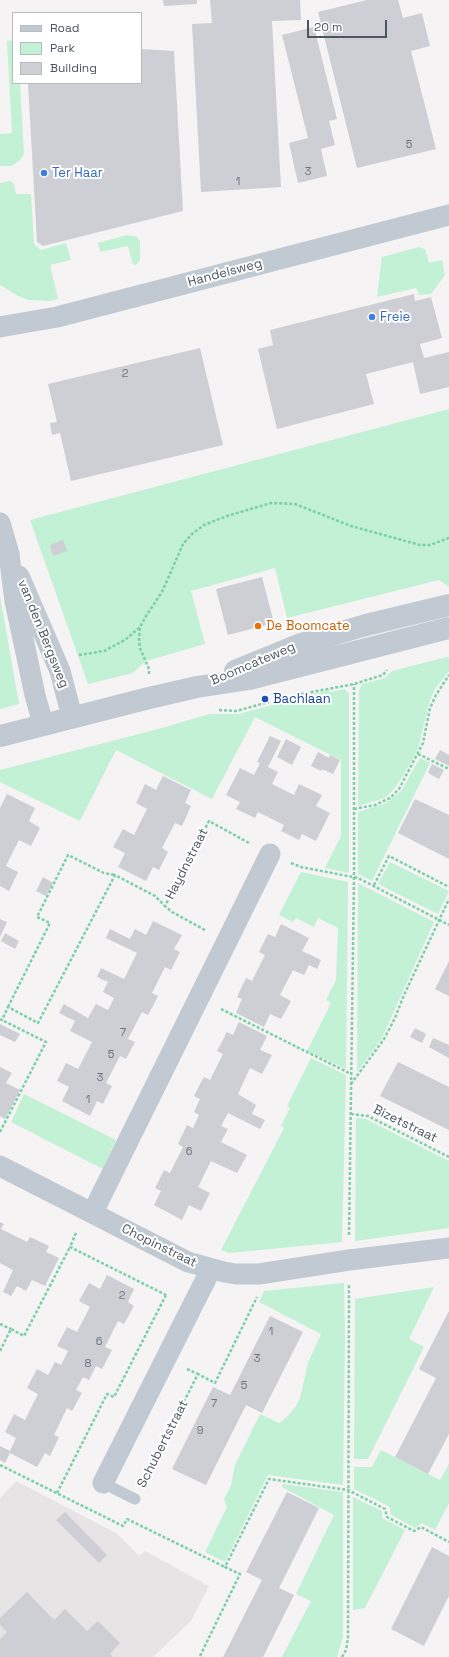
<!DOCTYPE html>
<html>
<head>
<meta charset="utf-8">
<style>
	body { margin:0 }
	#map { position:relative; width:449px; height:1657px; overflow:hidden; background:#f5f3f3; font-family:"Space Grotesk",sans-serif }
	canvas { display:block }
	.legend { position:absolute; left:12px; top:12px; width:130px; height:72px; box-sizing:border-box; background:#fff; border:1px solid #b7bbc0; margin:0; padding:5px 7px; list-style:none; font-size:12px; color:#4a5661 }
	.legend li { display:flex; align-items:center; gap:8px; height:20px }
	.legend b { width:20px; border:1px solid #b7bbc0 }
	.scale { position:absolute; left:307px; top:20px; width:80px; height:18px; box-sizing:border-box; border:2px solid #4a5661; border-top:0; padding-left:5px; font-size:12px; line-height:14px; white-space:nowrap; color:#4a5661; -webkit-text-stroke:3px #fff; paint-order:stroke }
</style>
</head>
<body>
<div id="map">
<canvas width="449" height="1657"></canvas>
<ul class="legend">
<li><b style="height:5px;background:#c1cad2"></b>Road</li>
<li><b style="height:11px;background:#c3f1d5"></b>Park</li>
<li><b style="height:11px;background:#cdcfd5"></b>Building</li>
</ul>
<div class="scale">20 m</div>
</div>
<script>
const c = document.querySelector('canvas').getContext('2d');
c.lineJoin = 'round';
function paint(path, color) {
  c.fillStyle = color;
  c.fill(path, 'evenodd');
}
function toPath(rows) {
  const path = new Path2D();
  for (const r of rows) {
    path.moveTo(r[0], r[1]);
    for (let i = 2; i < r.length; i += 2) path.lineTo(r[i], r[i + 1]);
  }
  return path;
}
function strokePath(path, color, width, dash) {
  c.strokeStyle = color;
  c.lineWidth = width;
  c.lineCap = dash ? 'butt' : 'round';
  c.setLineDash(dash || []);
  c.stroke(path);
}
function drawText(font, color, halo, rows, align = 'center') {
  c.font = font + ' "Space Grotesk",sans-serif';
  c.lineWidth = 4;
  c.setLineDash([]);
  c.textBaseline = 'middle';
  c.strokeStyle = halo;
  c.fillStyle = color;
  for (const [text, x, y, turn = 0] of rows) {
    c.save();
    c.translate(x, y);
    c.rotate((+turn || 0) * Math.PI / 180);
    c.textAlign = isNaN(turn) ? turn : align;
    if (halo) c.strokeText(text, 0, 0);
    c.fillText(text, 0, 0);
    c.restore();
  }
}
const education = toPath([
	[16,1481,116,1533,139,1556,145,1551,209,1586,191,1621,153,1657,0,1657,0,1498]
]);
const green = toPath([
	[13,40,13,83,20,83,24,154,20,160,12,166,0,166,0,134,12,133,7,41],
	[11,181,14,184,16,194,31,194,34,244,41,250,66,243,71,260,50,265,58,299,50,301,29,300,18,296,0,285,0,183],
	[127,235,137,237,140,241,140,260,136,265,133,264,128,246,100,252,98,243],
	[419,247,425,249,429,263,442,260,445,275,431,294,419,295,416,288,377,297,382,257],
	[449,409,449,587,439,580,287,618,275,568,191,591,205,644,146,661,133,673,88,684,30,520],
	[0,596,19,704,0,709],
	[447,657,449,658,449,671,435,689,430,700,418,749,403,776,394,789,385,798,358,806,359,691,362,684,385,678,392,671],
	[345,689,349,694,349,873,325,868,341,836,341,760,255,717,212,799,116,750,80,821,0,782,0,770,166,727,209,714,239,714,328,690,331,692],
	[420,758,430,763,372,881,358,874,358,812,386,803,395,796,401,791],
	[390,862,449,891,438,914,378,884],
	[301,872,348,882,346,1069,307,1051,331,1003,326,1000,336,980,338,928,318,918,314,927,296,918,293,922,279,915],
	[358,883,434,922,382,1038,357,1072],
	[311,1058,346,1075,342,1242,229,1253,221,1250,284,1128,281,1126,290,1108,287,1106],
	[24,1094,116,1140,103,1169,11,1122],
	[356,1118,366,1119,449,1161,449,1228,355,1241],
	[344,1283,345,1336,343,1485,268,1475,225,1562,205,1552,227,1507,224,1499,231,1485,235,1465,260,1414,279,1423,287,1417,296,1406,300,1398,308,1363,321,1334,259,1302,264,1291],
	[434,1287,409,1339,424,1347,368,1459,354,1459,355,1299],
	[381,1450,440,1480,449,1464,449,1503,435,1530,422,1523,415,1528,390,1514,390,1507,354,1489,354,1467,372,1467],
	[283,1484,343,1492,343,1637,337,1657,282,1657,311,1601,296,1594,334,1515,282,1487],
	[353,1497,382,1511,382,1518,405,1530,365,1608,353,1610]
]);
const building = toPath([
	[163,0,197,0,197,4,164,6],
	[210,0,300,0,301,20,272,21,281,187,201,192,192,24,212,23],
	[367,0,398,0,403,18,422,13,430,46,411,51,436,149,357,168,318,12],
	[314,27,337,119,329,121,335,145,321,149,327,176,298,183,289,143,308,138,282,35],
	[141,49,174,51,183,211,43,246,37,242,28,83,141,83],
	[414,294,415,301,431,297,442,338,420,344,424,358,449,352,449,387,420,394,413,362,366,374,374,404,277,429,258,349,273,345,270,330],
	[200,348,223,445,71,481,60,433,52,435,50,423,57,422,48,384],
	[63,540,67,551,53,556,50,545],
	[262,577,274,623,228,635,216,589],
	[270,736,281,741,268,767,278,772,272,784,294,795,299,784,322,795,316,806,330,813,316,841,302,834,299,840,281,831,284,825,258,812,255,818,236,809,240,802,226,795,240,768,254,775,260,763,257,762],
	[286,739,301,747,292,765,277,757],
	[440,750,449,755,449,766,435,759],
	[318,752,329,758,330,755,340,760,333,774,322,769,321,771,311,766],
	[432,764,444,770,439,779,428,773],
	[163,776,191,790,185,803,191,806,182,826,175,823,162,848,168,852,159,870,153,867,146,881,118,867,125,853,113,847,123,829,134,835,147,809,136,803,145,784,156,790],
	[7,794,35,808,29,821,40,828,31,846,19,840,6,866,18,872,9,891,0,886,0,808],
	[415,799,449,815,449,859,398,833],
	[43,877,53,883,46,896,36,891],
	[0,919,7,922,0,937],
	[153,921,182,935,174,949,180,952,171,970,165,967,152,993,158,996,153,1006,148,1015,142,1012,128,1039,135,1042,130,1051,126,1059,120,1056,106,1083,112,1086,103,1104,97,1101,90,1116,62,1101,69,1087,57,1081,66,1063,78,1069,92,1042,70,1031,75,1021,59,1013,64,1004,88,1018,96,1004,108,1010,114,998,103,992,108,982,97,977,101,968,124,979,137,953,106,938,110,929,130,939,135,929,146,935],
	[281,924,309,938,302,951,321,960,317,969,309,965,304,975,293,970,280,995,291,1001,281,1019,270,1014,264,1027,236,1013,242,999,237,997,246,978,252,981,265,955,259,952,268,934,275,937],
	[5,933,19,941,15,949,1,941],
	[449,961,449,996,435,989],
	[239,1022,267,1036,260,1050,272,1055,262,1074,250,1068,238,1094,256,1105,252,1114,265,1120,260,1129,228,1113,221,1126,228,1129,221,1142,247,1155,237,1173,211,1161,198,1187,210,1193,201,1211,189,1205,182,1220,154,1205,161,1191,155,1188,164,1170,170,1173,183,1147,178,1144,187,1125,193,1128,199,1115,194,1112,200,1099,194,1096,199,1086,204,1077,210,1080,223,1054,217,1051,227,1032,233,1035],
	[0,1024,20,1034,15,1042,0,1035],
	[415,1028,426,1034,422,1043,410,1037],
	[433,1038,449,1045,449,1058,429,1047],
	[398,1062,449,1087,449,1130,380,1096],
	[0,1067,12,1073,6,1083,20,1090,5,1119,0,1116],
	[0,1222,4,1224,1,1229,27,1242,30,1237,49,1246,46,1252,59,1258,45,1286,32,1280,26,1291,17,1286,11,1296,3,1292,13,1270,0,1263],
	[107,1275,134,1289,128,1302,134,1306,124,1324,118,1321,105,1347,112,1350,102,1369,96,1366,89,1380,83,1377,76,1390,82,1393,72,1411,67,1408,54,1435,59,1437,50,1456,45,1453,37,1467,10,1453,5,1463,0,1460,0,1446,10,1451,16,1438,5,1432,14,1414,25,1420,38,1394,27,1388,37,1369,48,1375,55,1362,61,1365,68,1351,57,1346,67,1327,77,1332,90,1307,79,1301,89,1283,100,1289],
	[449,1311,449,1434,428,1474,395,1457,436,1378,419,1369],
	[270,1316,303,1332,262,1413,246,1405,206,1485,172,1469,213,1387,230,1395],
	[287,1492,319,1508,279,1588,294,1595,263,1657,223,1657,262,1580,246,1572],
	[65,1512,107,1555,99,1563,56,1520],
	[432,1547,449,1556,449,1596,424,1646,391,1629],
	[27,1592,54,1620,65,1609,87,1631,98,1621,120,1643,110,1654,113,1657,0,1657,0,1639,7,1632,0,1625,0,1618]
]);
const path = toPath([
	[79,655,104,651,125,640,140,627],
	[149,674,149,669,140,648,139,639,140,627,146,616,162,592,183,544,192,534,204,525,227,516,271,503,295,504,351,526,420,545,430,545,449,538],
	[291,696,354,684,383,675,387,670],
	[219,710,236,711,269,702],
	[418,754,449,769],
	[354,809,375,805,390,798,399,789,423,743,430,708,436,695,449,675],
	[291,863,301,867,358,878,449,925],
	[374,885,389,856,449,887],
	[205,930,172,912,165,906,209,821,249,843],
	[8,1007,50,923,37,917,68,855,104,873,115,875],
	[221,1009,351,1074],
	[0,1019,2,1020,8,1007,38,1023,115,875,155,896,165,906],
	[351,1084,384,1039,395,1018,404,995,449,899],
	[351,1114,368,1116,449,1157],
	[0,1132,46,1042,2,1020],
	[76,1233,70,1247,166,1295],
	[349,1235,354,877,354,684],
	[0,1324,11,1329],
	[0,1351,11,1329,24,1336,70,1247],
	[187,1369,198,1374],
	[0,1465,123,1526,127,1519,225,1567],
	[143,1482,198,1374,215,1383,257,1297],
	[57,1493,107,1394,114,1397,166,1295],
	[200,1656,240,1574,225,1567,269,1479,348,1490,385,1509,387,1517,414,1531,421,1527,449,1542],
	[342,1657,346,1650,348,1638,349,1284]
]);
const service = toPath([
	[103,1483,135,1499]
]);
const minor = toPath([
	[0,327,57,317,449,215],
	[0,523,9,554,15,601,35,695,43,724],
	[19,576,60,671,72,717],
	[0,1166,188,1262,224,1272,236,1274,259,1274,349,1260,449,1248],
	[93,1212,270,854],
	[103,1483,211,1269]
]);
const tertiary = toPath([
	[235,671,301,644,366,625,449,605],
	[0,736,149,698,197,687,249,679,449,628]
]);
const markers = [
	[44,173,4,"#3f7fe0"],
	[372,317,4,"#3f7fe0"],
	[258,626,4,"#e8710a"],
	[265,699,4,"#1a4fb4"]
];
const numberNames = [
	["5",409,145],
	["3",308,172],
	["1",238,182],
	["2",125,374],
	["7",123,1033],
	["5",111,1055],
	["3",100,1078],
	["1",88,1100],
	["6",189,1152],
	["2",122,1296],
	["1",271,1332],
	["6",99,1342],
	["3",257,1359],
	["8",88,1364],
	["5",244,1386],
	["7",214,1404],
	["9",200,1431]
];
const shopNames = [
	["Ter Haar",52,173],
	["Freie",380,317]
];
const streetNames = [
	["Handelsweg",225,273,-15],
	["van den Bergsweg",43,634,68],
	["Boomcateweg",253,664,-23],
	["Haydnstraat",187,864,-63],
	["Bizetstraat",405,1124,26],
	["Chopinstraat",159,1246,26],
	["Schubertstraat",163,1444,-63]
];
const foodNames = [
	["De Boomcate",266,626]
];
const transitNames = [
	["Bachlaan",273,699]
];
paint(education, '#e6e4e5');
paint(green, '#c3f1d5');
paint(building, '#cdcfd5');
strokePath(path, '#7ad0a6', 2.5, [3, 2]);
strokePath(service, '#c1cad2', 11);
strokePath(minor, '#c1cad2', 21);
strokePath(tertiary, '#c1cad2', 22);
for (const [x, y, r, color] of markers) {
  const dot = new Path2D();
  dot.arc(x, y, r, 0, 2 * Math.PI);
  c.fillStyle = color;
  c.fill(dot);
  strokePath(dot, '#fff', 1.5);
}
drawText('11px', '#6b747e', null, numberNames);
drawText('13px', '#366cbe', '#fff', shopNames, 'left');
drawText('13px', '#4a5661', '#fff', streetNames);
drawText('13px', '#c56008', '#fff', foodNames, 'left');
drawText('13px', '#164399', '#fff', transitNames, 'left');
</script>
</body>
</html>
